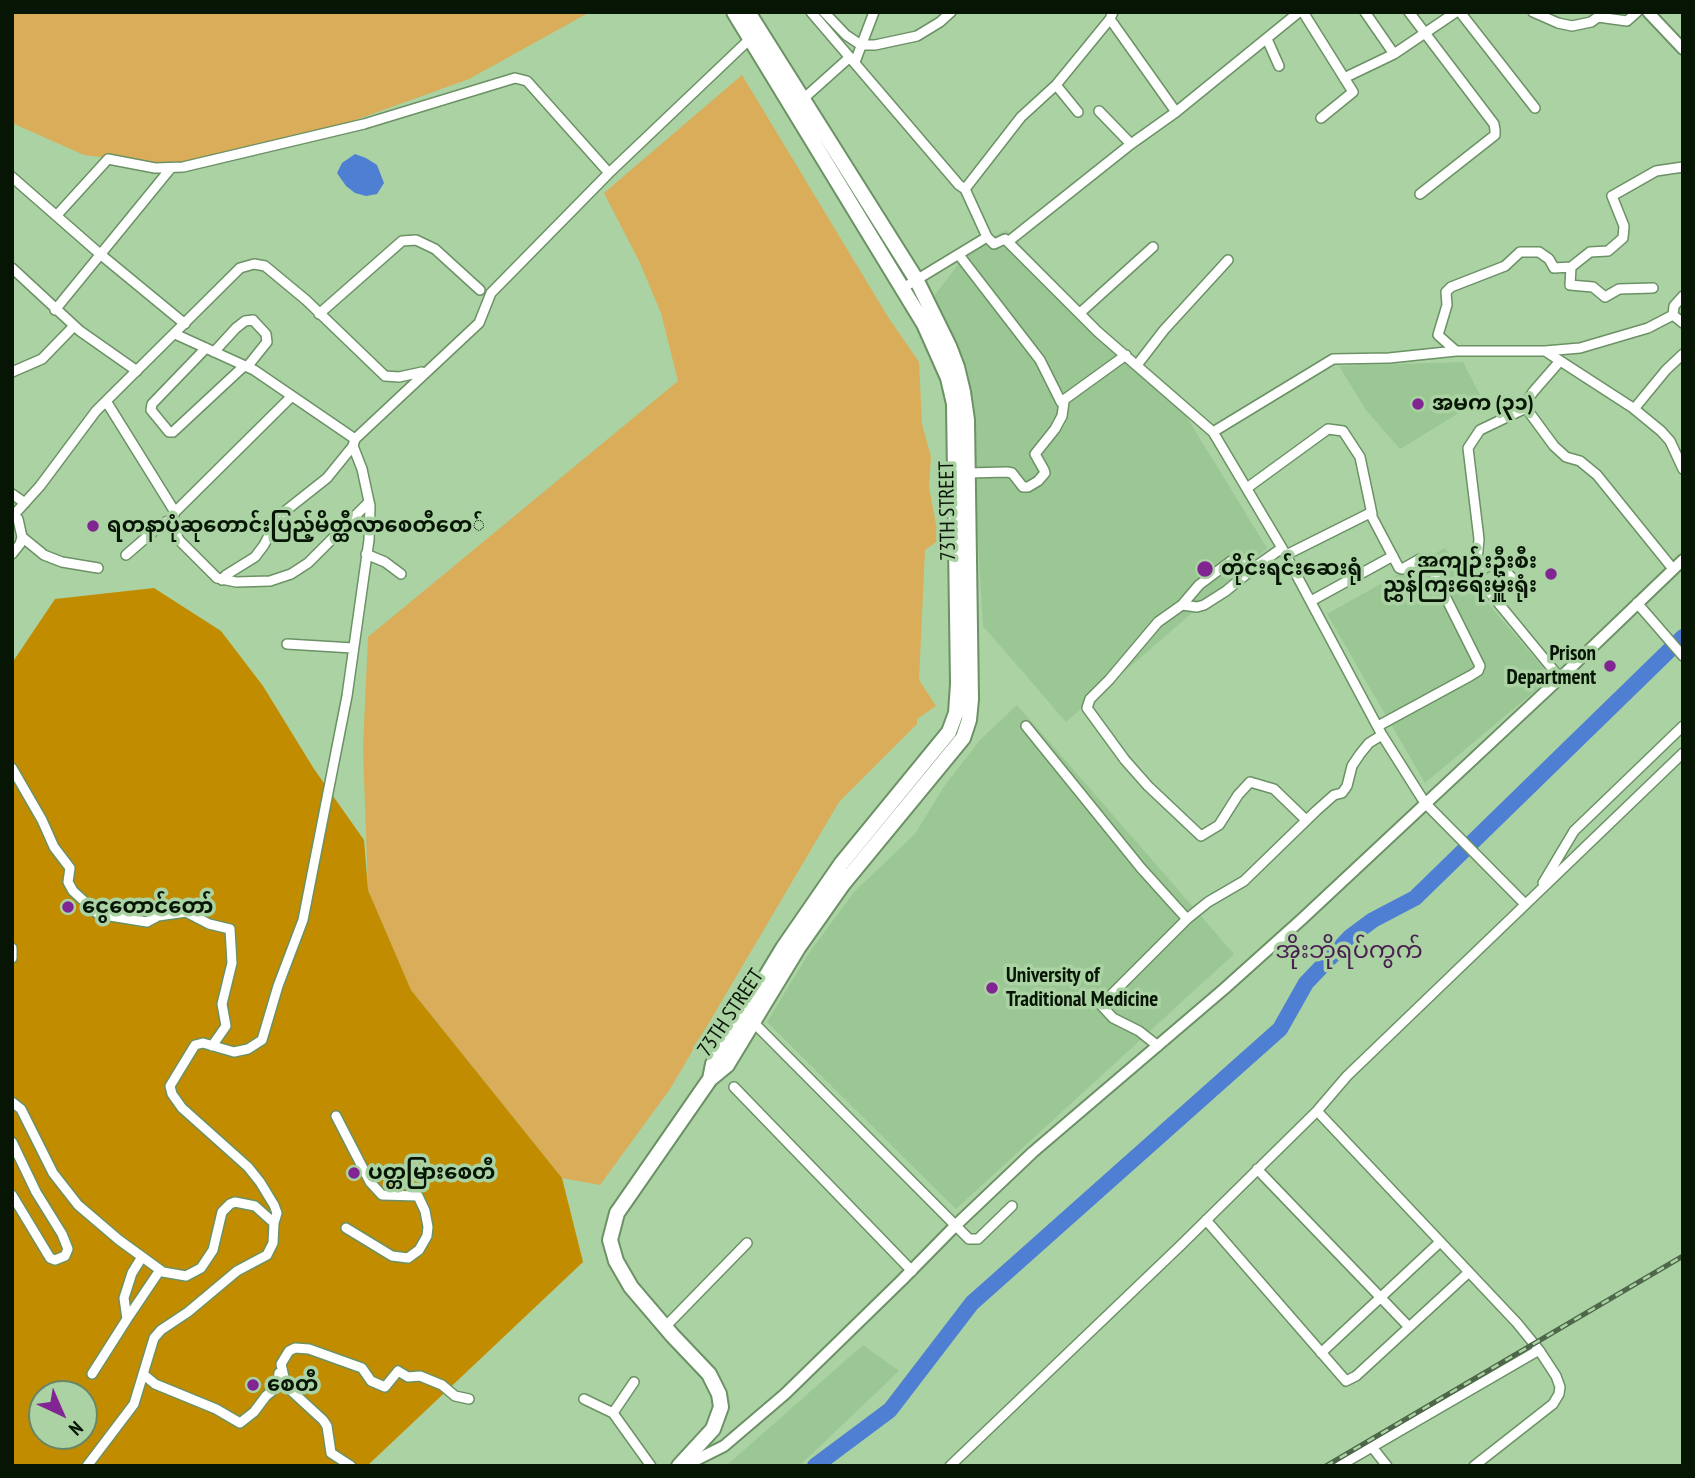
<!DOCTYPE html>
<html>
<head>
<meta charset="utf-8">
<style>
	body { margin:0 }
	#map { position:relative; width:1695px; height:1478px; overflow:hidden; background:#aad2a3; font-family:"PT Sans Narrow",sans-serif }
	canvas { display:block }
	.frame { position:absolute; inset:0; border:14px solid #071505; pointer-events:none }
	.north { position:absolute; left:28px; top:1380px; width:70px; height:70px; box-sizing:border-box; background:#aad2a3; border:2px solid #698664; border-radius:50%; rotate:136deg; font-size:19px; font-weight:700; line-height:28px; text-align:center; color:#071505 }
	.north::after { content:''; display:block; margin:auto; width:24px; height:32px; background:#812592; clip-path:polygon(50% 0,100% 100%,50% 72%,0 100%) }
</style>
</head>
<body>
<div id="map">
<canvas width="1695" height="1478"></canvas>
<div class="frame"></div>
<div class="north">N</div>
</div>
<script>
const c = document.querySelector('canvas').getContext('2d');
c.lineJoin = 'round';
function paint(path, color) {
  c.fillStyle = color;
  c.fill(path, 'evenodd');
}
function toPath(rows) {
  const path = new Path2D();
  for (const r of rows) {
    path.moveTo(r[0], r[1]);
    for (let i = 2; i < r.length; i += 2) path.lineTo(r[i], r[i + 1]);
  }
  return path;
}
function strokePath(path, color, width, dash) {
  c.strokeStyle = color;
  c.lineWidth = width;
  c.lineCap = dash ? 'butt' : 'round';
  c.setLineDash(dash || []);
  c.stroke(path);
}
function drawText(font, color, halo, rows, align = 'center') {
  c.font = font + ' "PT Sans Narrow","Noto Sans Myanmar",sans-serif';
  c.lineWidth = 7;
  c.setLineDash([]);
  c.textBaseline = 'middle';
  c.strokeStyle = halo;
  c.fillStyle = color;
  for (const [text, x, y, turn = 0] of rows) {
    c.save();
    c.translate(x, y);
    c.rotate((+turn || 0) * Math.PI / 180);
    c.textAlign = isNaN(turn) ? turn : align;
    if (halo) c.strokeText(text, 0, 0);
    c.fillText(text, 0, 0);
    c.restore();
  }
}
const built = toPath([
	[1006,230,1183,411,1267,548,1066,722,983,626,970,405,934,296,960,262,987,241],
	[1463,362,1482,399,1400,449,1366,410,1339,366],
	[1445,548,1462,574,1468,568,1469,581,1544,669,1541,686,1425,783,1327,614],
	[1017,705,1234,954,956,1209,767,1022,809,953,854,892,915,834,945,785,980,740],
	[863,1345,899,1371,799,1466,726,1466]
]);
const green = toPath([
	[12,12,590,12,469,79,325,131,183,167,84,155,12,123],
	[742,75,888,317,919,362,922,424,931,457,929,487,939,540,925,550,919,680,936,706,917,719,917,724,839,802,670,1089,600,1185,562,1178,411,990,368,890,363,747,368,637,678,381,661,313,640,263,604,193]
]);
const forest = toPath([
	[154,588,221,631,263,686,314,769,364,840,368,890,411,990,562,1178,583,1262,367,1466,12,1466,12,663,55,599],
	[42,1394,84,1394,84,1436,42,1436]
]);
const water = toPath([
	[355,154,366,158,377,165,384,183,377,194,366,196,355,193,346,186,337,173,342,163]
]);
const river = toPath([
	[815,1466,890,1410,972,1303,1280,1029,1306,983,1350,937,1373,920,1415,898,1683,637]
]);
const minor = toPath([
	[811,12,959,185,965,189],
	[824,12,846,35,861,45,875,45,917,36,940,22,951,12],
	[1303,12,1353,92,1321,118],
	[1365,12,1394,54],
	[1409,12,1494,124,1495,130,1495,135,1420,194],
	[1460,12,1535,108],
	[1533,12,1558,23,1572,26,1591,22,1598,17,1627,21,1637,12],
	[1110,19,1176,112],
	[1267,39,1279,66],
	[855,62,874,12],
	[1344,78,1394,54,1456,12],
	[1056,85,1078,112],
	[802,100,850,57],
	[1099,111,1131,144],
	[12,177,100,254,185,324],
	[57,215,108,159,155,168,183,167,364,124,515,78,527,81,609,173],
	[987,237,965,189,1021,117,1056,85,1110,19,1113,12],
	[1009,241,1131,144,1176,112,1299,12],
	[959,255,1040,360,1061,402,1126,355],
	[1571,267,1570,285,1593,287,1605,297,1619,289,1653,288],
	[12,268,80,331,137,371],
	[903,288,987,237,994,244,1005,239,1098,332,1213,432,1282,548,1382,735,1425,803,1525,904],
	[55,310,171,168],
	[1080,313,1153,247],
	[319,314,402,241,416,240,435,249,480,290],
	[1673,315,1674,306,1683,296],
	[175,334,254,370,355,439],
	[206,348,152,404,151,410,169,432,173,432,244,366],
	[1456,351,1438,335,1447,305,1446,292,1451,287,1505,266,1520,252,1539,252,1549,259,1554,268,1571,267,1590,252,1608,251,1623,238,1624,226,1612,196,1656,171,1683,167],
	[1545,351,1633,408,1661,431,1670,441,1683,469],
	[214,352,236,328,245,321,253,320,266,334,267,342,247,367],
	[1560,361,1533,392,1527,401,1526,408,1554,446,1566,457,1580,461,1597,475,1673,569],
	[1137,365,1164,330,1228,260],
	[12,372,42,359,74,326],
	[292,396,175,512,171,523,179,540,217,578,236,582,270,581,291,574,308,563,369,502],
	[106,401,175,512],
	[1526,408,1480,430,1468,448,1479,539,1476,572,1481,582,1560,678],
	[1634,409,1666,370,1683,354],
	[1213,432,1333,359,1389,358,1456,351,1545,351,1580,348,1648,328,1673,315,1683,323],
	[968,473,1007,472,1012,473,1023,487,1028,487,1038,481,1045,473,1044,470,1035,454,1055,429,1062,416,1064,402],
	[1247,488,1328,429,1343,431,1360,457,1372,514],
	[12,494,25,503],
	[12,514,18,519,22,537,20,544,12,554],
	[12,517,40,486,96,411,240,268,254,264,265,266,306,300,385,376,399,377,422,372],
	[22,537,44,555,62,562,98,568],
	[1282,548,1255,567,1226,591,1204,605,1197,607,1182,605,1158,622,1109,680,1090,699,1087,708,1125,760,1148,786,1201,836,1219,825,1238,795,1250,782,1274,789,1306,820],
	[366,554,385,562,401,574],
	[126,555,163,523,171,520],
	[1286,555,1370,513,1399,568,1402,569,1420,559,1427,560,1480,666,1478,671,1470,676,1378,726],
	[1476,572,1497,562,1514,580],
	[222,580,226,575,255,557,264,545,279,516,327,478,353,446,355,439,479,323,491,293,609,173,753,36],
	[1311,601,1393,556],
	[1637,603,1683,656],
	[1182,605,1199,585,1231,561,1238,559,1255,567],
	[287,644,353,648],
	[1026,726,1141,868,1187,919],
	[12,768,42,820,54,847,70,868,68,882,73,891,98,914,147,922,158,916,186,912,209,924,230,929,232,963,222,1004,226,1026,212,1046],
	[1543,883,1574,831,1683,726],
	[12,948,12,958],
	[753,1022,969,1239,978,1239,1012,1206],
	[1158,1046,1139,1031,1113,1018,1101,1005,1187,919,1208,902,1244,881,1316,811,1334,795,1342,793,1347,786,1352,766,1360,754,1369,743,1382,735],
	[734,1087,912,1271],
	[12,1102,21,1109,53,1173,78,1205,119,1240,163,1272,186,1276,201,1268,213,1250,222,1212,230,1204,235,1202,255,1206,274,1223,273,1243,267,1255,237,1271,188,1312,161,1330,154,1338,134,1404,87,1466],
	[1317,1111,1517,1323,1539,1350,1556,1376,1560,1387,1559,1394,1553,1404,1474,1466],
	[336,1116,370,1182,382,1195,418,1196,425,1211,428,1227,427,1236,419,1250,408,1258,392,1256,346,1228],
	[12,1142,36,1192,62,1234,68,1249,65,1256,55,1260,50,1258,12,1195],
	[1257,1169,1409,1327],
	[1206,1220,1346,1381,1356,1376,1469,1272],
	[274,1223,277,1213,274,1205,260,1182,248,1167,182,1108,172,1094,170,1086,195,1045,203,1043,234,1052,248,1049,262,1040,278,986,303,920,347,696,369,540,370,506,362,469,353,446],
	[127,1319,160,1270],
	[665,1327,747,1243],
	[1321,1353,1440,1242],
	[92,1374,127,1319,124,1298,132,1273,142,1257],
	[143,1374,155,1384,216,1409,240,1423,254,1412,266,1396,277,1387,279,1373],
	[584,1399,613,1413,651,1466],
	[613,1413,634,1382],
	[1372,1447,1387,1466],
	[351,1466,331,1453,327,1426,323,1420,286,1386,281,1364,289,1351,295,1348,309,1349,362,1368,371,1381,385,1387,398,1371,408,1377,420,1376,442,1385,455,1396,469,1399],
	[950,1466,1180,1246,1317,1111,1347,1076,1683,753],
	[1339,1466,1539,1350]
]);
const tertiary = toPath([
	[1648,12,1683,49],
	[684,1466,724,1446,785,1394,902,1280,955,1226,1033,1152,1224,989,1302,919,1560,678,1683,560]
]);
const primary = toPath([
	[710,1079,713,1064,783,948,841,864,949,732,956,713,958,684,954,404,948,378,924,324,734,12],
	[679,1466,713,1429,721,1407,719,1394,709,1374,672,1335,631,1287,616,1261,610,1240,617,1213,710,1079,727,1065,798,948,843,884,963,738,969,720,971,699,967,420,963,392,957,367,949,346,916,279,748,12]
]);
const trunk = toPath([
	[956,472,968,473]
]);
const rail = toPath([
	[1326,1466,1683,1256]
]);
const markers = [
	[1418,404,7,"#812592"],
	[93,526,7,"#812592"],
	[1205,569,9,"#812592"],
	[1551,574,7,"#812592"],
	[1610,666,7,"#812592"],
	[68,907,7,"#812592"],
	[992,988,7,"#812592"],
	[354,1173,7,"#812592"],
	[253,1385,7,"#812592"]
];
const poiNames = [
	["အမက (၃၁)",1432,404],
	["ရတနာပုံဆုတောင်းပြည့်မိတ္ထီလာစေတီတေ်",107,526],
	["အကျဉ်းဦးစီး",1537,562,"right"],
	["ညွှန်ကြးရေးမှူးရုံး",1537,586,"right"],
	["တိုင်းရင်းဆေးရုံ",1221,569],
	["Prison",1596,654,"right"],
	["Department",1596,678,"right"],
	["ငွေတောင်တော်",82,907],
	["University of",1006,976],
	["Traditional Medicine",1006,1000],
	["ပတ္တမြားစေတီ",368,1173],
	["စေတီ",267,1385]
];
const streetNames = [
	["73TH STREET",948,511,-91],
	["73TH STREET",731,1013,-56]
];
const quarterNames = [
	["အိုးဘိုရပ်ကွက်",1349,951]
];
paint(built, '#9bc794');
paint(green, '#daad5a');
paint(forest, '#c28c00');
paint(water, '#4f7fd3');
strokePath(river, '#4f7fd3', 16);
strokePath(minor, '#6b9165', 12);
strokePath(tertiary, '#6b9165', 14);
strokePath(primary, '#6b9165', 18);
strokePath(trunk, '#6b9165', 19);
strokePath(minor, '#fff', 9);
strokePath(tertiary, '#fff', 10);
strokePath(primary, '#fff', 14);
strokePath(trunk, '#fff', 16);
strokePath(rail, '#4e674a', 5);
strokePath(rail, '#aad2a3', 2.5, [8]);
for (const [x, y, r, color] of markers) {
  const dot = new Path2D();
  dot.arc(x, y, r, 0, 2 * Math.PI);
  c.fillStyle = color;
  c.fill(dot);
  strokePath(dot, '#aad2a3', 2.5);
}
drawText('bold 21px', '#071505', '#aad2a3', poiNames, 'left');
drawText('21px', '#071505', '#aad2a3', streetNames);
drawText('24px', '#491e51', '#aad2a3', quarterNames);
</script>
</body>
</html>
